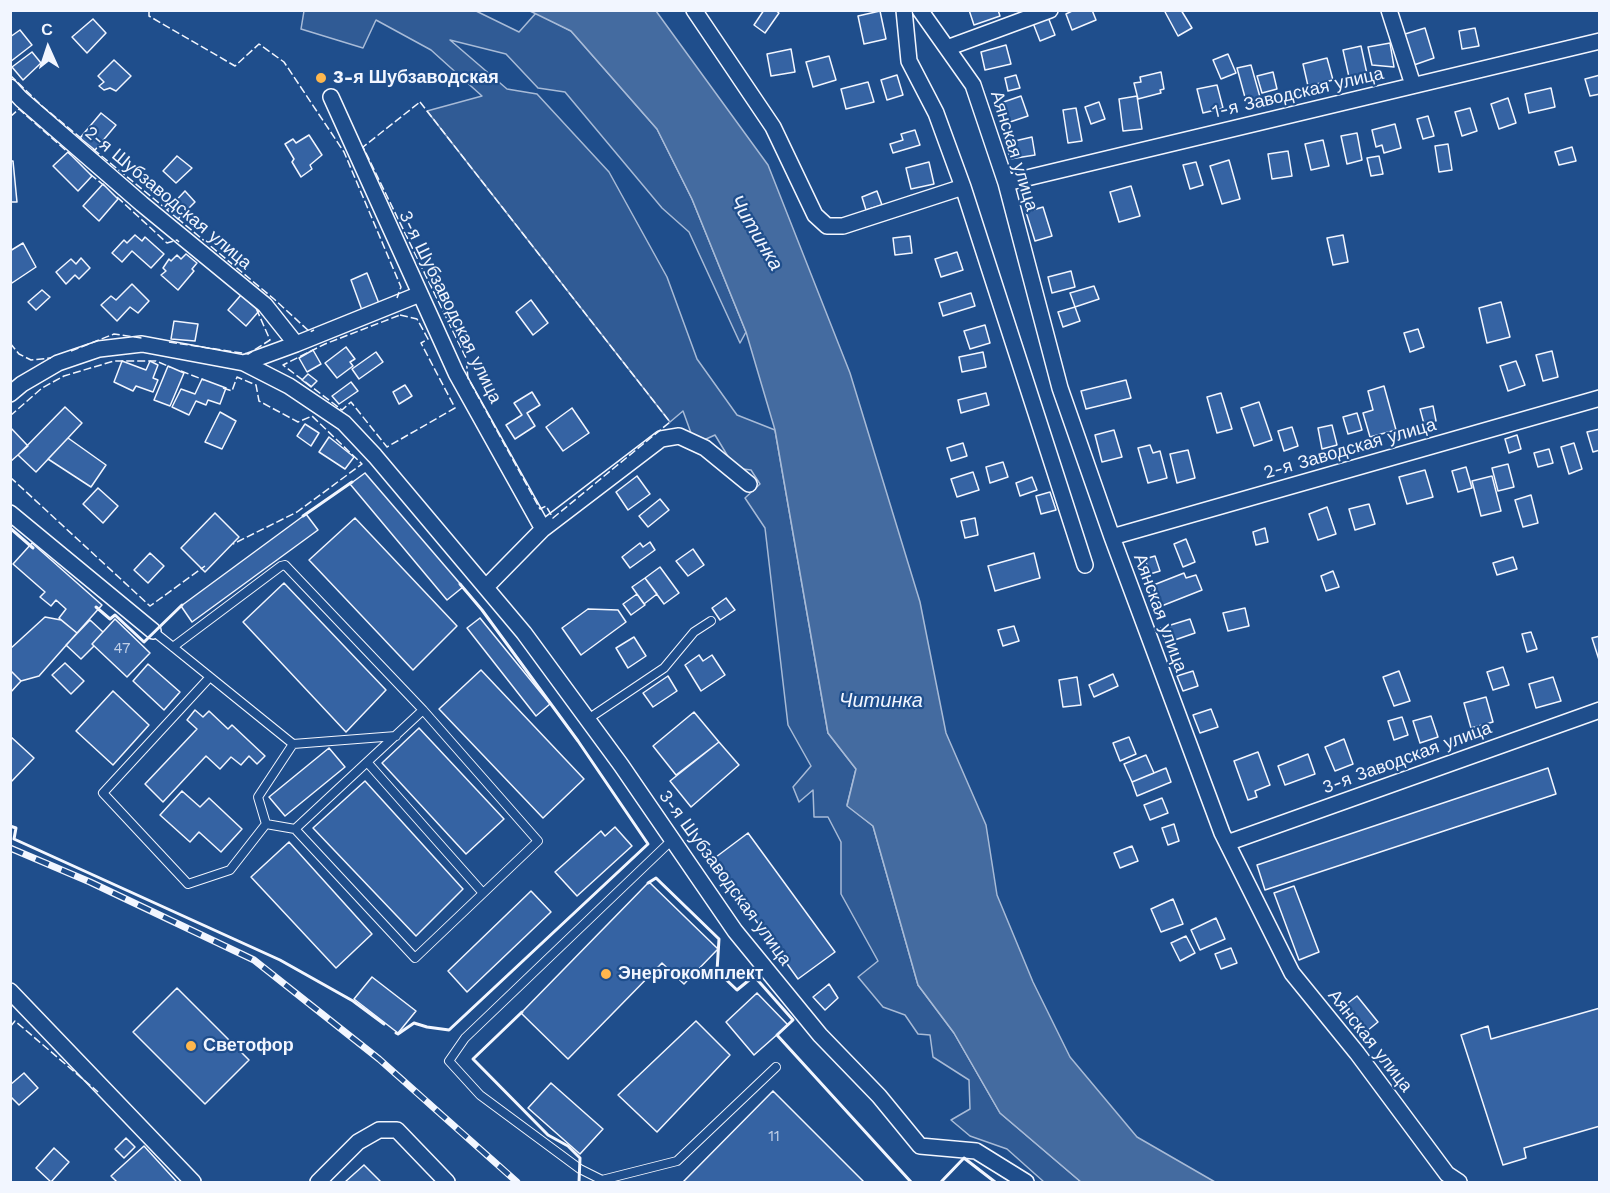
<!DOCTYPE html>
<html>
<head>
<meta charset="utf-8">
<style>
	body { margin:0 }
	#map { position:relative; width:1610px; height:1193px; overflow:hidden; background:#1f4e8c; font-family:"Work Sans",sans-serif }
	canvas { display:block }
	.frame { position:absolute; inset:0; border:12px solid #f2f6ff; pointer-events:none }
	.north { position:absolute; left:18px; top:18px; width:60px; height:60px; -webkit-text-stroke:4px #1f4e8c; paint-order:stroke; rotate:357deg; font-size:16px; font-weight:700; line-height:24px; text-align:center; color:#f2f6ff }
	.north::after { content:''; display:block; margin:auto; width:21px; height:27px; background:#f2f6ff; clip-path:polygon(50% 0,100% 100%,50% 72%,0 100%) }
</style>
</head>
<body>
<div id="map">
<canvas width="1610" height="1193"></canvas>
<div class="frame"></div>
<div class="north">С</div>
</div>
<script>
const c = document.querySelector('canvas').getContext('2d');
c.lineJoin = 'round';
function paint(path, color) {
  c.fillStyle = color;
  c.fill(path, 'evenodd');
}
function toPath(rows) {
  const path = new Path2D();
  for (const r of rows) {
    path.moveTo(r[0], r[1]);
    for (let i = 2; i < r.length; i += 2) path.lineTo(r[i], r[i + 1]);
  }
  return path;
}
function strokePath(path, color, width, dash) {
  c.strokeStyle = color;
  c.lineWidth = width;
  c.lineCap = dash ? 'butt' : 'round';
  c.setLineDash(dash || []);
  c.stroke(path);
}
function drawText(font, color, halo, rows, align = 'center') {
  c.font = font + ' "Work Sans",sans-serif';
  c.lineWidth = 4.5;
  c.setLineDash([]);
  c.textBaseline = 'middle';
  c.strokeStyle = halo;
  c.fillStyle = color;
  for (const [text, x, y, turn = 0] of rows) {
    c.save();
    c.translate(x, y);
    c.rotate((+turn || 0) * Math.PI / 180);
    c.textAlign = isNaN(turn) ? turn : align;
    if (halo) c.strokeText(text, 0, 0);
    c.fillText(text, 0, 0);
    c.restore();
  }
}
const built = toPath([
	[474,10,519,32,536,13,571,31,657,129,692,199,746,332,740,343,689,232,662,208,565,92,538,88,506,54,450,40,507,89,537,94,609,172,667,277,697,359,737,415,775,430,828,733,856,769,847,805,873,826,918,985,954,1033,1000,1113,1081,1182,1044,1182,1007,1149,970,1136,951,1120,970,1109,969,1080,933,1057,930,1035,918,1034,905,1015,883,1007,858,977,878,961,841,894,841,842,828,817,814,817,813,790,799,802,793,787,811,766,788,725,765,528,745,498,760,484,751,470,735,468,715,435,695,444,683,411,670,422,427,111,482,96,431,50,376,20,363,48,301,29,304,11,474,10]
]);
const water = toPath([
	[530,11,656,11,768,165,850,373,920,602,946,733,986,825,997,895,1033,982,1070,1057,1137,1137,1215,1182,1081,1182,1000,1113,954,1033,918,985,873,826,847,806,856,769,828,733,775,430,746,332,692,199,657,129,571,31,530,11]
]);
const building = toPath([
	[764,10,775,10,779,13,765,33,754,25,764,10],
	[969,10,998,10,1000,16,974,25,969,10],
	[1074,10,1092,10,1096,20,1072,30,1066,14,1074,10],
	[1164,10,1181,10,1192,28,1178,36,1164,10],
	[880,11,886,39,864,44,858,16,880,11],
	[1048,17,1055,35,1040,41,1033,23,1048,17],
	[93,19,106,33,87,53,72,37,93,19],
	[1425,28,1434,58,1414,65,1405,34,1425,28],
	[1475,28,1479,46,1462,49,1459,31,1475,28],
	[20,30,32,45,10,62,10,37,20,30],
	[1390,43,1394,67,1372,65,1368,47,1390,43],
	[1006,45,1011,64,985,70,981,52,1006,45],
	[1361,46,1367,74,1349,77,1343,50,1361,46],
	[791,49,795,72,771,76,767,54,791,49],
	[32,52,41,63,23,80,12,67,32,52],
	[1228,54,1236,73,1221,79,1213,60,1228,54],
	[829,56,836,80,813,87,806,62,829,56],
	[1327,58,1333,80,1308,86,1303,64,1327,58],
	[114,60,131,76,116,91,110,88,104,90,99,86,104,82,98,76,114,60],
	[1251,65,1260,97,1246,101,1237,68,1251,65],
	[1161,72,1164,89,1160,90,1161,93,1138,99,1134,83,1141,82,1140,77,1161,72],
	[1273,72,1277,89,1262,93,1257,76,1273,72],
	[897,75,903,95,887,100,881,80,897,75],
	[1016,75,1020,88,1008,91,1005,78,1016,75],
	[1600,75,1600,94,1590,96,1585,79,1600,75],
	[868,82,874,102,846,109,841,89,868,82],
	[1217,85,1223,108,1203,113,1197,89,1217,85],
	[1551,88,1555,107,1529,113,1525,94,1551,88],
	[1021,96,1028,116,1001,125,995,105,1021,96],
	[1137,96,1142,129,1123,131,1119,99,1137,96],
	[1508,98,1516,123,1499,129,1491,104,1508,98],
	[1099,102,1105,119,1091,124,1085,107,1099,102],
	[1076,108,1082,141,1068,143,1063,110,1076,108],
	[1470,108,1477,131,1462,136,1455,112,1470,108],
	[101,113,116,125,95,150,80,138,101,113],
	[1428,116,1434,136,1423,139,1417,119,1428,116],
	[1395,124,1401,148,1384,153,1382,145,1376,147,1372,130,1395,124],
	[915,130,920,145,893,153,890,144,903,140,901,134,915,130],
	[1357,133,1362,160,1347,164,1341,136,1357,133],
	[309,135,322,155,310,165,312,169,301,177,292,162,294,159,285,144,293,139,296,143,309,135],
	[1032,137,1035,155,1010,159,1006,143,1032,137],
	[1323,140,1329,166,1311,170,1305,144,1323,140],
	[1448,144,1452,170,1439,172,1435,146,1448,144],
	[1572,147,1576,161,1559,165,1555,152,1572,147],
	[1288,151,1292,176,1272,179,1268,154,1288,151],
	[68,152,92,176,78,191,53,166,68,152],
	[177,156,192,168,176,183,163,171,177,156],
	[1379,156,1383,174,1371,176,1367,158,1379,156],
	[1229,160,1240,199,1222,204,1210,166,1229,160],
	[10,161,13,161,17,202,10,202,10,161],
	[929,162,934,184,911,189,906,168,929,162],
	[1196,162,1203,185,1190,189,1183,165,1196,162],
	[103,184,118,199,99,221,83,206,103,184],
	[1131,186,1140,216,1119,222,1110,192,1131,186],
	[185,191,195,202,178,219,167,210,185,191],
	[877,191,882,205,866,210,862,197,877,191],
	[1043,207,1052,236,1035,241,1026,212,1043,207],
	[135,235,142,241,145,237,164,254,151,268,132,251,122,262,112,253,124,240,127,243,135,235],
	[1343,235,1348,262,1333,265,1327,238,1343,235],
	[910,236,912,253,895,255,893,238,910,236],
	[23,243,36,267,12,283,10,279,10,251,23,243],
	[957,252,963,270,941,277,935,259,957,252],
	[186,254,197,263,192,269,194,271,178,290,161,275,166,271,163,268,169,259,171,261,177,255,181,259,186,254],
	[81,258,90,268,79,279,75,275,66,284,56,272,71,259,76,264,81,258],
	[1071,271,1075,287,1052,293,1048,277,1071,271],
	[367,273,380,306,363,313,351,280,367,273],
	[132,284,149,301,138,313,130,307,117,321,101,305,111,296,116,300,132,284],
	[1094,286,1099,299,1075,307,1070,293,1094,286],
	[42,290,50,297,36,310,28,302,42,290],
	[971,293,975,306,943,316,939,303,971,293],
	[241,295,259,311,246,326,228,310,241,295],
	[531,300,548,323,533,335,516,312,531,300],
	[1501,302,1510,337,1487,343,1479,308,1501,302],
	[1075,307,1080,321,1063,327,1058,312,1075,307],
	[174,321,198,324,195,341,171,339,174,321],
	[985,325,990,343,970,349,964,331,985,325],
	[1418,329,1424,347,1410,352,1404,333,1418,329],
	[346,347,355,359,350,362,353,366,337,378,325,363,346,347],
	[313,350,321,364,307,372,299,358,313,350],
	[1552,351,1558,377,1543,381,1536,355,1552,351],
	[376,352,383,362,359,379,352,369,376,352],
	[983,352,986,367,962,372,959,357,983,352],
	[122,361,146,370,150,361,158,365,153,378,158,380,153,392,136,386,133,391,114,382,122,361],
	[1516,361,1525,385,1508,391,1500,366,1516,361],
	[168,366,184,373,170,406,154,400,168,366],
	[308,374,317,381,311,387,302,380,308,374],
	[202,379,226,388,220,404,208,400,206,405,196,401,189,415,172,407,181,389,195,394,202,379],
	[1126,380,1131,398,1086,409,1081,391,1126,380],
	[351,382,358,391,339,404,332,396,351,382],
	[405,385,412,396,399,404,393,392,405,385],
	[1384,386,1396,430,1370,437,1363,413,1373,410,1368,391,1384,386],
	[532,392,540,405,527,413,535,426,515,439,506,425,522,415,514,403,532,392],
	[986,393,989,405,961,413,958,400,986,393],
	[1221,393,1232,429,1217,433,1207,397,1221,393],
	[1259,402,1272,440,1254,446,1241,408,1259,402],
	[1433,406,1436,421,1424,424,1420,409,1433,406],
	[65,407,82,423,36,472,18,455,65,407],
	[572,408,589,433,563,451,546,427,572,408],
	[220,412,236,421,222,449,205,442,220,412],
	[1357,413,1362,430,1348,434,1343,417,1357,413],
	[305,424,319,433,311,446,297,436,305,424],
	[1332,425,1337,445,1322,449,1318,428,1332,425],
	[10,427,28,446,10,462,10,427],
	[1292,427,1298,446,1284,451,1278,431,1292,427],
	[1600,429,1600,450,1593,452,1587,432,1600,429],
	[1114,430,1122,457,1102,462,1095,435,1114,430],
	[1517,435,1521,449,1509,453,1505,439,1517,435],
	[329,437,354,457,345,469,319,452,329,437],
	[68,438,106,465,91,487,48,459,68,438],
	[963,443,967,456,951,461,947,448,963,443],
	[1574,443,1582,469,1569,474,1561,447,1574,443],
	[1150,445,1153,453,1160,451,1167,478,1148,483,1138,448,1150,445],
	[1549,449,1553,463,1538,467,1534,453,1549,449],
	[1188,450,1195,478,1177,483,1170,454,1188,450],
	[1003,462,1008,477,990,483,986,467,1003,462],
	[1508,464,1514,487,1498,491,1492,468,1508,464],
	[1466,467,1472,488,1458,492,1452,471,1466,467],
	[1425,470,1433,497,1407,504,1399,477,1425,470],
	[973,472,979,490,957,497,951,479,973,472],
	[365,473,463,587,447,600,350,484,365,473],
	[637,476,650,494,628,510,616,492,637,476],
	[1492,476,1501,511,1481,516,1472,481,1492,476],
	[1032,477,1037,490,1020,496,1016,483,1032,477],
	[98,488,118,506,103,523,83,504,98,488],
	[1050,492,1056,510,1041,514,1036,496,1050,492],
	[1531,495,1538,523,1523,527,1515,500,1531,495],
	[660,499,669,510,648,527,639,516,660,499],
	[1369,504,1375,524,1355,530,1349,509,1369,504],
	[1327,507,1336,534,1318,540,1309,514,1327,507],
	[215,513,239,537,205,572,181,548,215,513],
	[306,514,318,530,192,622,181,606,306,514],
	[355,518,457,626,413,670,309,560,355,518],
	[975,518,978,535,965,538,961,521,975,518],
	[1265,528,1268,542,1256,545,1253,532,1265,528],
	[1186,539,1195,562,1183,567,1174,544,1186,539],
	[650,542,655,550,630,568,622,557,640,543,643,547,650,542],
	[32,543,102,605,77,633,59,618,66,609,56,600,51,606,40,597,45,592,13,564,32,543],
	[693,549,704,565,688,576,676,561,693,549],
	[150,553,164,566,148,583,134,570,150,553],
	[1034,553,1040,578,995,591,988,566,1034,553],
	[1155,556,1160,571,1150,574,1145,559,1155,556],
	[1513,557,1517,569,1497,575,1493,563,1513,557],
	[660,567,679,593,664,604,645,578,660,567],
	[1333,571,1339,587,1326,591,1321,576,1333,571],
	[1184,573,1186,578,1196,575,1202,590,1159,607,1151,586,1184,573],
	[645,578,657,594,644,604,632,587,645,578],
	[284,583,386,690,346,732,243,622,284,583],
	[637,594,645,605,631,615,623,604,637,594],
	[726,598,735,610,720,620,712,608,726,598],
	[1245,608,1249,626,1228,631,1223,613,1245,608],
	[588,609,618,610,626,622,581,655,562,628,588,609],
	[45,617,61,620,77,633,39,676,21,681,10,670,10,649,45,617],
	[480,618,550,704,536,716,467,628,480,618],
	[115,619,150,653,127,677,92,644,115,619],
	[1190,619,1195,633,1166,643,1161,628,1190,619],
	[90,620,103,632,92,644,94,646,81,659,66,645,90,620],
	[1014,626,1019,641,1003,646,998,630,1014,626],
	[1531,632,1537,649,1527,652,1522,634,1531,632],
	[1600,636,1600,663,1592,638,1600,636],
	[634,637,646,656,628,668,616,648,634,637],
	[699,655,703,661,712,655,725,675,701,691,685,665,699,655],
	[65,663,84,681,71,694,52,675,65,663],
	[148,664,180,692,164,710,133,681,148,664],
	[1503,667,1509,685,1493,690,1487,672,1503,667],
	[10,670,21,681,10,693,10,670],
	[481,670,584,779,543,818,439,709,481,670],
	[1193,671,1198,686,1183,691,1177,676,1193,671],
	[1399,671,1410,701,1394,706,1383,677,1399,671],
	[1113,674,1118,686,1094,697,1089,685,1113,674],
	[668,676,677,691,653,707,643,693,668,676],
	[1077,677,1081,705,1063,707,1059,680,1077,677],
	[1553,677,1561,701,1536,708,1529,684,1553,677],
	[113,691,149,725,113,765,76,731,113,691],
	[1486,697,1493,722,1471,728,1464,703,1486,697],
	[1211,709,1218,727,1200,733,1193,715,1211,709],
	[195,710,203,717,209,711,228,729,232,725,265,756,257,764,249,756,241,765,231,757,220,769,206,756,163,802,145,784,197,729,187,720,195,710],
	[694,712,719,742,676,775,653,746,694,712],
	[1431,716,1438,737,1420,743,1413,721,1431,716],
	[1402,717,1408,735,1394,740,1388,721,1402,717],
	[419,728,504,819,466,854,382,763,419,728],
	[10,736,34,758,10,783,10,736],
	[1129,737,1136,754,1120,761,1113,743,1129,737],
	[1344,739,1353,764,1335,771,1325,747,1344,739],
	[719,742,739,765,691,807,670,781,719,742],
	[329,748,345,767,285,816,269,797,329,748],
	[1258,752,1270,785,1255,791,1257,797,1248,800,1234,761,1258,752],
	[1308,754,1315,774,1285,785,1278,766,1308,754],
	[1146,755,1154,773,1132,782,1124,764,1146,755],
	[1166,768,1171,782,1137,796,1132,782,1166,768],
	[1548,768,1556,794,1265,890,1257,865,1548,768],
	[365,781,463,889,416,936,313,828,365,781],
	[182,791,200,807,209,798,242,829,221,852,199,832,190,842,160,815,182,791],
	[1162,798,1168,813,1150,820,1144,805,1162,798],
	[1174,824,1179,841,1168,845,1162,828,1174,824],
	[615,827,632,846,577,896,555,872,601,831,605,836,615,827],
	[748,833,835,952,798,979,712,860,748,833],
	[289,842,372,934,336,968,251,877,289,842],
	[1132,846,1138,861,1120,868,1114,853,1132,846],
	[649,882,718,949,684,984,662,963,568,1059,521,1013,649,882],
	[1294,886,1319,952,1299,960,1274,893,1294,886],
	[531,891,551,912,467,992,448,971,531,891],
	[1173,899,1183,924,1161,932,1151,909,1173,899],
	[1216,918,1225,939,1200,950,1191,930,1216,918],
	[1186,936,1195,953,1180,961,1171,943,1186,936],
	[1231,948,1237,963,1221,969,1215,954,1231,948],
	[372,977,416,1011,398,1033,354,999,372,977],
	[829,984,838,998,825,1010,813,997,829,984],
	[177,988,249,1060,205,1104,133,1032,177,988],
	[757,993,788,1025,754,1055,726,1022,757,993],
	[1357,996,1378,1022,1362,1035,1340,1009,1357,996],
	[1600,1008,1600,1126,1524,1148,1526,1158,1503,1165,1461,1035,1488,1026,1491,1039,1600,1008],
	[696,1021,730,1055,657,1132,618,1095,696,1021],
	[24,1073,38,1088,19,1105,10,1096,10,1085,24,1073],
	[551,1083,603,1129,580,1154,528,1108,551,1083],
	[773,1091,864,1182,683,1182,773,1091],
	[126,1138,135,1147,124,1158,115,1149,126,1138],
	[144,1146,176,1181,173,1182,117,1182,111,1176,144,1146],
	[54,1148,69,1162,51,1182,36,1168,54,1148],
	[364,1165,381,1182,345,1182,364,1165]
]);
const lane = toPath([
	[153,631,173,647,293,744,258,797,266,824,230,870,188,884,103,793,210,677],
	[173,647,281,566,285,565,423,710,538,841,415,958,295,829,266,824],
	[588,719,664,668,694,632,711,621],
	[293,744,396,736],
	[367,762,483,893],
	[295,829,423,710],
	[672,840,465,1038,449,1061,480,1095,580,1169,602,1180,677,1161,776,1067]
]);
const street = toPath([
	[694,10,773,127,815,215,827,226,843,226,963,187],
	[904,10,909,61,936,113,963,187,1085,565],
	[920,10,973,85,1006,183,1060,388,1112,537,1222,833,1292,973,1357,1053,1447,1174,1459,1182],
	[1389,10,1413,85],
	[947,48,1050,10],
	[10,87,21,99,142,204,265,305,296,344],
	[331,97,456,373,543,529],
	[1006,183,1600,41],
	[244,363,296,344,420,294],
	[10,394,22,384,58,363,99,349,142,344,244,363,289,386,344,423,375,456,524,633,621,765,735,931,820,1035,879,1096,920,1146,976,1151,1026,1182],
	[10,513,153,631],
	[1112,537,1600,398],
	[486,587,543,529,661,439,679,436,705,448,749,484],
	[1227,843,1600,710],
	[10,991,193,1182],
	[318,1182,358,1142,379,1130,397,1130,447,1182]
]);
const rail = toPath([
	[10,848,90,882,254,960,379,1059,517,1182]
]);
const fence = toPath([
	[149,10,149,16,235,66,259,44,284,62,344,152,401,287,397,298],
	[10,75,42,106,82,139],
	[420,102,670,422,553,518,546,506,540,509,468,378,466,358,363,147,420,102],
	[10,117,19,109,71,155],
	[93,149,170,212],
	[90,174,106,187],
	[117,197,167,243,177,240,179,242],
	[177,218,274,299,310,332,314,330],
	[400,315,417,319,428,339,421,343,455,408,387,447,351,402,342,410,283,365,325,344,400,315],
	[169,342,248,354,270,340,256,308],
	[10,343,19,354,31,360,51,358],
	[71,351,114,334,142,338],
	[181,371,204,380],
	[223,388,232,391,237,377,256,385,259,401,298,422,312,416,362,464,297,512,233,544],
	[10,416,42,388,64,376,114,361,156,361,170,367],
	[10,477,150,606,205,566],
	[10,1027,15,1021,98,1092]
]);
const wall = toPath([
	[303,516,352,482],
	[10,528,33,548],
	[96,607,110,619,115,615,144,642,182,605],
	[10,826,16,828,14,839,280,960,353,1001,384,1024],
	[648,883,656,878,719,939,717,971,737,990,754,976,793,1020,777,1035,911,1182],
	[522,1012,473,1059,548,1135,568,1146,580,1158,579,1182],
	[396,1033,398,1034,414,1023,427,1027,449,1030,648,844,578,741,482,610,460,584],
	[941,1182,964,1158,995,1182]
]);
const markers = [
	[321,78,6,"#ffb74d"],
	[606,974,6,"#ffb74d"],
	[191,1046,6,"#ffb74d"]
];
const numberNames = [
	["47",122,649],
	["11",774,1137]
];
const poiNames = [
	["3-я Шубзаводская",333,78],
	["Энергокомплект",618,974],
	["Светофор",203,1046]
];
const streetNames = [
	["1-я Заводская улица",1298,93,-13],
	["Аянская улица",1014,151,73],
	["2-я Шубзаводская улица",168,198,40],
	["3-я Шубзаводская улица",450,307,64],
	["2-я Заводская улица",1350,449,-16],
	["Аянская улица",1160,613,70],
	["3-я Заводская улица",1407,758,-20],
	["3-я Шубзаводская улица",725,878,54],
	["Аянская улица",1370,1041,52]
];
const waterNames = [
	["Читинка",756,233,59],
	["Читинка",881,701]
];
paint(built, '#305b95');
strokePath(built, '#a8bbd7', 1.5);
paint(water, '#446ba0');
strokePath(water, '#a8bbd7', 1.5);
paint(building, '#3563a3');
strokePath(building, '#f2f6ff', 1.5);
strokePath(lane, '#f2f6ff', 10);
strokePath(street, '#f2f6ff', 18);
strokePath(lane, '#1f4e8c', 8);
strokePath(street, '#1f4e8c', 15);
strokePath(rail, '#f2f6ff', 7);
strokePath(rail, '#1f4e8c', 4.5, [14]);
strokePath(fence, '#f2f6ff', 1.5, [8, 3]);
strokePath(wall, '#f2f6ff', 3);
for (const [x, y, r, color] of markers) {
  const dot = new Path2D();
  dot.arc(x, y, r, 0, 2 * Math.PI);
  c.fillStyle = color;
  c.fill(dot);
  strokePath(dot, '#1f4e8c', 2);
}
drawText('15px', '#c3d1e8', null, numberNames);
drawText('bold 18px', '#f2f6ff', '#1f4e8c', poiNames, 'left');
drawText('18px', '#f2f6ff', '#1f4e8c', streetNames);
drawText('italic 20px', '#f2f6ff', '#1f4e8c', waterNames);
</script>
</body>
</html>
